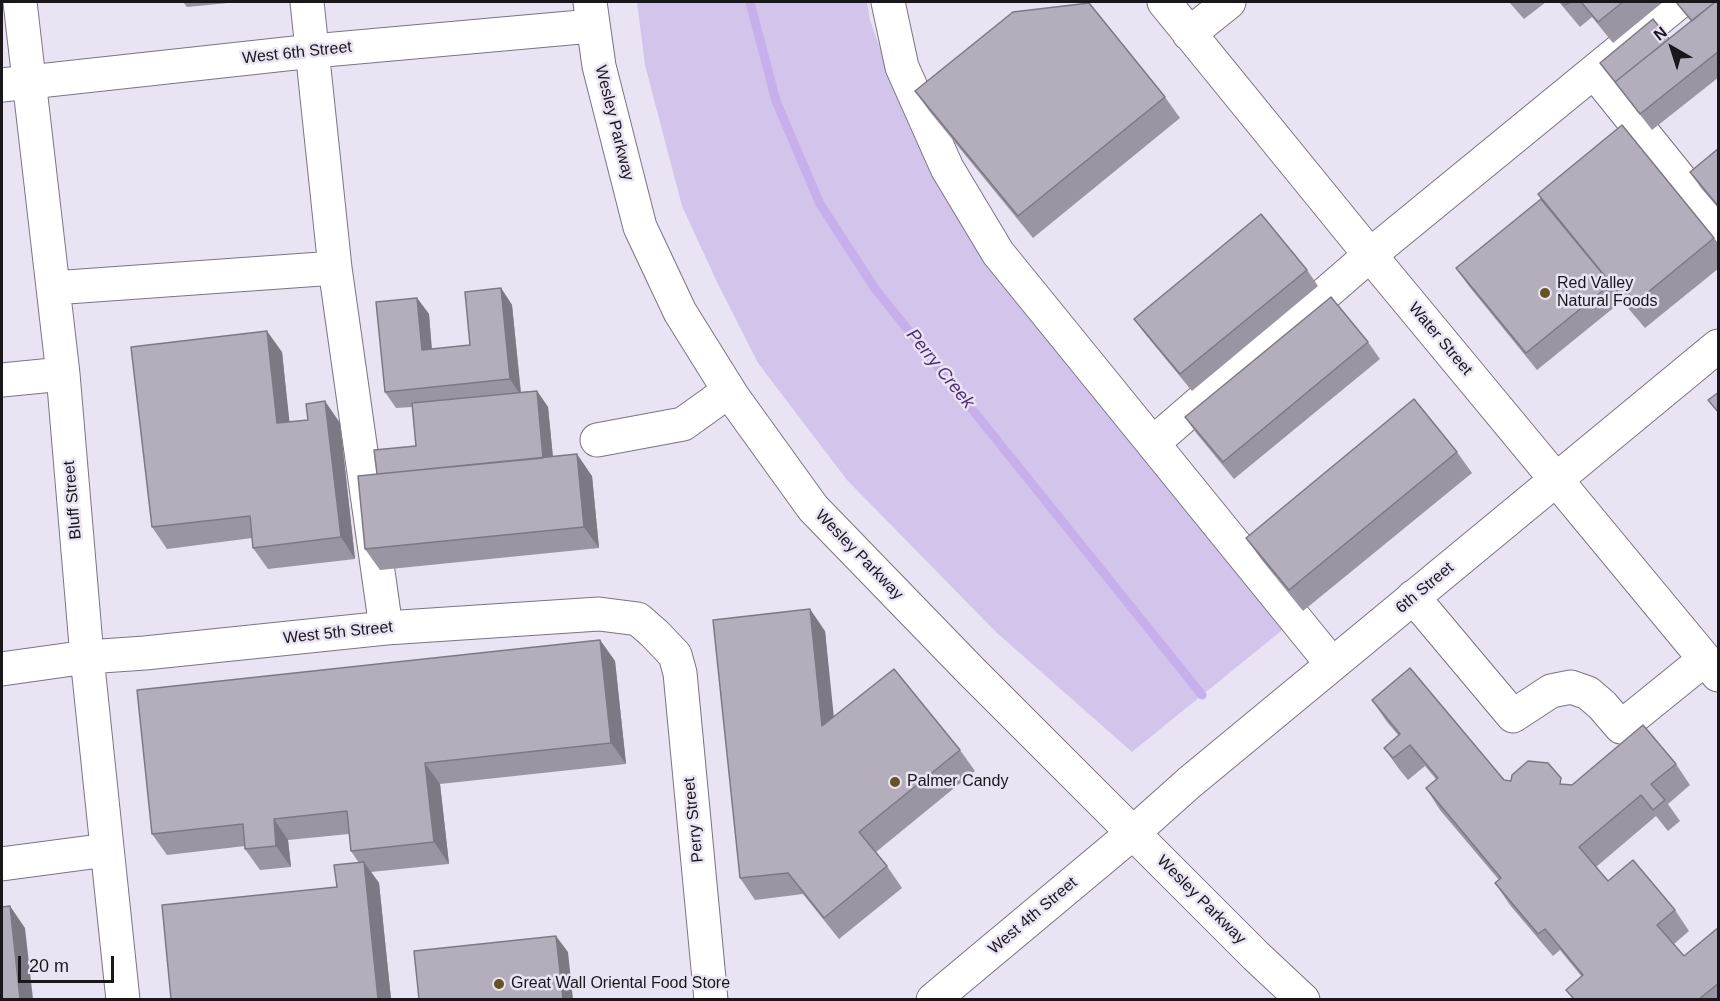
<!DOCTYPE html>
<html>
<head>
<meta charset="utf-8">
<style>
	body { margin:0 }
	#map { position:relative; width:1720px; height:1001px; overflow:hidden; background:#e9e3f3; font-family:Arial,sans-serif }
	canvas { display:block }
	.frame { position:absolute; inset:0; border:3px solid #19171c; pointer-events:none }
	.north { position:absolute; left:1642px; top:18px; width:60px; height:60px; -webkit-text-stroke:4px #e9e3f3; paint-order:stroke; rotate:321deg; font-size:16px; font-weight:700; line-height:24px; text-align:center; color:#19171c }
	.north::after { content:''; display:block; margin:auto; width:21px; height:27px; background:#19171c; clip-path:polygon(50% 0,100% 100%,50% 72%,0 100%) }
	.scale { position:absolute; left:18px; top:956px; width:96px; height:27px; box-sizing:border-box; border:3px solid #19171c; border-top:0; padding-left:8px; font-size:18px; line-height:21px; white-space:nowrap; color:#19171c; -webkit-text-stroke:4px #e9e3f3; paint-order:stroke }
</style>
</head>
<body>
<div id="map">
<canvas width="1720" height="1001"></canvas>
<div class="frame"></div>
<div class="north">N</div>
<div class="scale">20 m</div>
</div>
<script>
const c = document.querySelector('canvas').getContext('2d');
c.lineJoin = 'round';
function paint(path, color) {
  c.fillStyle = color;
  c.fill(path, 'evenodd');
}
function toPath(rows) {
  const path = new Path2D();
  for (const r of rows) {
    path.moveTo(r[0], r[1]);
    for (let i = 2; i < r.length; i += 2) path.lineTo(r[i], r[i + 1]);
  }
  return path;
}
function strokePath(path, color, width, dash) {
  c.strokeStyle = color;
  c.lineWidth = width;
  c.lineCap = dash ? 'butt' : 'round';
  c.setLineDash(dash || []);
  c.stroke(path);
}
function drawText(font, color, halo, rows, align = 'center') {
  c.font = font + ' Arial,sans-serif';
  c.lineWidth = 5;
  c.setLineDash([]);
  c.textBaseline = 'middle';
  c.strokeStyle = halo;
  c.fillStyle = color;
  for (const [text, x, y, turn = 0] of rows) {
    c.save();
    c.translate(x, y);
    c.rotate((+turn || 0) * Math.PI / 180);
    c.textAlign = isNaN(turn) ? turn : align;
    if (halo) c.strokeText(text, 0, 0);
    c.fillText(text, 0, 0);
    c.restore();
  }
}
const green = toPath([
	[637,2,867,2,870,20,890,77,1286,627,1132,752,996,632,847,480,758,363,717,282,682,206,645,65]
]);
const stream = toPath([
	[750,2,776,101,820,204,876,290,1202,695]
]);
const minor = toPath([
	[20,2,63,374,87,657,123,1000],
	[307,2,335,268,386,628],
	[888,2,902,67,947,168,998,253,1332,664],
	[1164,2,1370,255,1718,675],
	[1189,34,1229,2],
	[1594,72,1718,226],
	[2,85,313,51,592,26],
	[53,288,335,268],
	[2,380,63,374],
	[597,440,683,424,729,391],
	[1153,443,1370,255,1679,2],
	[1413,597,1513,716,1551,691,1571,687,1588,693,1602,705,1621,727,1705,659],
	[2,669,87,657,145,653,386,628,599,614,638,619,655,634,675,655,680,673,711,1000],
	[2,864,107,850]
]);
const major = toPath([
	[590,2,599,66,640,227,680,312,733,397,813,508,971,671,1256,956,1303,1000],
	[933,1000,1134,832,1190,782,1718,346]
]);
const wall = toPath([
	[183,2,239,2,187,7],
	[1509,2,1546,2,1524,19],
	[1559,2,1663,2,1613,43,1592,17,1580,27],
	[1676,2,1719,2,1719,77,1652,130,1600,63,1669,39,1691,21],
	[915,91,1165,97,1180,118,1033,238,930,112],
	[1719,148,1719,209,1701,188,1690,172],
	[1714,238,1719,244,1719,268,1645,328,1622,301,1537,370,1468,285,1456,268],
	[1307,270,1318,286,1192,391,1146,335,1134,319],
	[501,288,512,305,521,392,537,391,548,407,553,457,592,476,599,548,380,570,365,549,377,474,416,446,412,407,396,408,385,392,417,298,429,314,432,349,470,345],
	[1368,342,1380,359,1234,479,1197,434,1185,417],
	[282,352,289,422,340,423,355,559,268,569,253,548,252,538,167,549,152,527],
	[1457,452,1472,473,1303,611,1261,559,1246,538],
	[825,631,833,717,960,750,975,771,876,852,887,866,902,888,839,939,803,894,755,900,740,878],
	[600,640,615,661,626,764,440,784,449,864,371,872,379,883,391,999,171,999,337,887,359,863,351,851,349,834,288,840,291,867,260,870,245,849,245,846,167,855,152,834],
	[1372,700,1504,780,1572,785,1676,764,1690,785,1668,804,1680,821,1668,831,1656,816,1596,867,1608,881,1675,910,1689,931,1674,944,1684,956,1719,927,1719,999,1573,999,1566,990,1582,977,1560,950,1553,956,1510,905,1495,883,1499,880,1440,810,1426,788,1436,779,1425,766,1408,780,1399,769,1384,748,1399,736,1387,722]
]);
const shadedWall = toPath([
	[501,288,512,305,521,396,510,379],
	[417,298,429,314,433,367,422,350],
	[267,331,282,352,292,445,277,423],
	[537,391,548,407,555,479,544,463],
	[325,401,340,423,355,559,341,537],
	[577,454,592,476,599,548,584,527],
	[810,609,825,631,837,747,822,726],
	[600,640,615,661,626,764,611,743],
	[425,763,440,784,449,864,434,842],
	[274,819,288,840,291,867,276,846],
	[364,862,379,883,391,999,378,999],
	[10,906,25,928,33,999,20,999],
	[556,936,568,952,573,999,563,999]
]);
const building = toPath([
	[1562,2,1570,2,1565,5,1562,2],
	[1581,2,1623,2,1598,22,1581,2],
	[1676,2,1715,2,1692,21,1676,2],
	[1715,2,1719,2,1719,51,1640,114,1615,82,1715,2],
	[1089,3,1165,97,1018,216,915,91,1013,12,1089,3],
	[1653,19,1669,39,1615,82,1619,87,1600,63,1653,19],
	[1622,125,1714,238,1630,307,1538,194,1622,125],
	[1719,148,1719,207,1690,172,1719,148],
	[1541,199,1611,284,1526,353,1456,268,1541,199],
	[1261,214,1307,270,1180,374,1134,319,1261,214],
	[501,288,510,379,385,392,376,302,417,298,422,350,470,345,465,292,501,288],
	[1331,297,1368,342,1223,462,1185,417,1331,297],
	[267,331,277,423,308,420,306,404,325,401,341,537,253,548,250,516,152,527,131,347,267,331],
	[537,391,543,458,377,474,374,450,416,446,412,403,537,391],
	[1719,392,1719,413,1708,400,1719,392],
	[1414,399,1457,452,1289,590,1246,538,1414,399],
	[577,454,584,527,365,549,358,476,577,454],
	[810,609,822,726,894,669,960,750,859,832,887,866,824,918,788,873,740,878,713,620,810,609],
	[600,640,611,743,425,763,434,842,351,851,347,811,274,819,276,846,245,849,243,824,152,834,137,690,600,640],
	[1410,668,1504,780,1511,781,1512,775,1528,761,1548,763,1561,778,1560,784,1572,785,1643,725,1676,764,1651,784,1665,800,1653,810,1641,795,1579,847,1608,881,1633,860,1675,910,1657,925,1684,956,1719,927,1719,983,1699,999,1574,999,1566,990,1583,975,1545,929,1538,934,1495,883,1501,878,1426,788,1438,778,1410,745,1393,758,1384,748,1400,734,1372,700,1410,668],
	[364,862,378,999,171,999,162,905,337,887,334,865,364,862],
	[10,906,20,999,2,999,2,907,10,906],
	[556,936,563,999,419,999,414,951,556,936]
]);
const markers = [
	[1545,293,6,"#635421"],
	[895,782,6,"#635421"],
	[499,984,6,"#635421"]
];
const streetNames = [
	["West 6th Street",297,53,-6],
	["Wesley Parkway",614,123,76],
	["Water Street",1440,339,50],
	["Bluff Street",73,500,-95],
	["Wesley Parkway",859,555,46],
	["6th Street",1425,588,-40],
	["West 5th Street",338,633,-6],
	["Perry Street",694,820,-96],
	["Wesley Parkway",1201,900,45],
	["West 4th Street",1033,916,-40]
];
const poiNames = [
	["Red Valley",1557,284],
	["Natural Foods",1557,302],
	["Palmer Candy",907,782],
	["Great Wall Oriental Food Store",511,984]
];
const waterNames = [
	["Perry Creek",940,369,51]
];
paint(green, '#d3c4eb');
strokePath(stream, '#c7afeb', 9);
strokePath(minor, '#7a7482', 35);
strokePath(major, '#7a7482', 35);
strokePath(minor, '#fff', 33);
strokePath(major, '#fff', 33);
paint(wall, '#9a95a2');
paint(shadedWall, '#7d7984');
paint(building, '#b3adbc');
strokePath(building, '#7d7984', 1.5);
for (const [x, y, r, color] of markers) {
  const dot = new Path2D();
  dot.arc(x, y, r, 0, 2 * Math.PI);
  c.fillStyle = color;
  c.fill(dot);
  strokePath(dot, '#e9e3f3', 2);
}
drawText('16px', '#19171c', '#e9e3f3', streetNames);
drawText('16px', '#19171c', '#e9e3f3', poiNames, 'left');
drawText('italic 18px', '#4f2e74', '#e9e3f3', waterNames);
</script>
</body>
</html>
